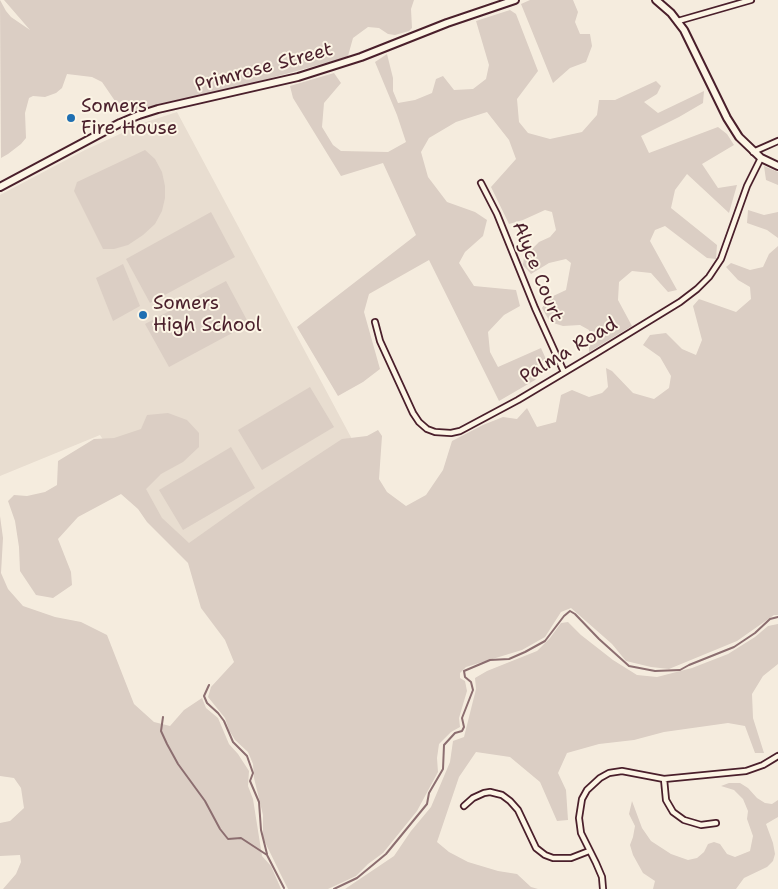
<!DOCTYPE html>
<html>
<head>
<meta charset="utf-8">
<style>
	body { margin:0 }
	canvas { display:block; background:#f5ecde }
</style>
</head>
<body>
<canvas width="778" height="889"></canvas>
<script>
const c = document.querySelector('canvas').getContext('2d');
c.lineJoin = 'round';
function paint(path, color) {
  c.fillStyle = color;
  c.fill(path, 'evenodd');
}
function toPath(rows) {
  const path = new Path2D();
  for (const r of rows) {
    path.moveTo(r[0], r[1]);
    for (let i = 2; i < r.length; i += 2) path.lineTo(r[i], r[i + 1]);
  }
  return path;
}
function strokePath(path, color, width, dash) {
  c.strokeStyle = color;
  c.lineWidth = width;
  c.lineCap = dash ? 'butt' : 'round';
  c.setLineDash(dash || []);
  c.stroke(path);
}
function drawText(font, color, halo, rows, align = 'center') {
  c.font = font + ' "Shantell Sans",sans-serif';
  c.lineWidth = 4;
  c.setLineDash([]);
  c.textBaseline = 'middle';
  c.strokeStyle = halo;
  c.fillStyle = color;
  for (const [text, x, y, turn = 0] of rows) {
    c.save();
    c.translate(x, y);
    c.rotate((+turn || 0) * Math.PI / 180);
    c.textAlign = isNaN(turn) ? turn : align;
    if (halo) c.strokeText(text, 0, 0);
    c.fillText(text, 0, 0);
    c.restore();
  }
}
const built = toPath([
	[177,112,353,441,178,553,100,435,0,476,0,195,85,150,146,122]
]);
const green = toPath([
	[0,0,6,11,11,17,30,30,4,0,414,0,411,9,412,28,409,31,395,35,388,34,379,28,368,27,353,38,348,56,344,58,238,87,163,103,130,112,115,101,102,82,92,77,67,74,62,88,56,93,45,97,33,96,29,98,25,113,26,138,21,144,8,154,1,158],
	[530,0,573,0,578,12,575,22,580,34,590,34,592,46,586,62,570,68,553,83,521,4],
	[510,10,516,14,538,71,517,99,519,122,528,133,550,139,582,132,597,115,599,100,615,100,656,81,661,86,657,94,644,102,658,113,704,91,703,103,679,117,641,136,649,153,718,127,727,134,734,145,702,164,718,188,737,185,729,213,687,174,675,190,671,208,717,245,716,259,707,258,665,226,655,230,650,241,677,290,668,292,651,273,632,271,619,282,618,300,632,326,589,352,589,330,580,325,563,326,550,322,542,308,549,298,566,290,571,263,566,259,549,263,531,274,523,265,524,257,539,242,550,237,556,230,552,212,545,210,523,220,509,224,491,187,516,159,509,140,487,112,456,122,429,138,421,152,428,177,447,202,475,212,487,220,483,236,465,252,459,263,474,286,516,290,520,306,504,315,488,332,490,352,498,367,541,348,549,366,535,380,499,401,429,260,369,294,364,312,380,369,363,382,338,396,297,327,416,235,383,163,341,176,293,98,290,86,334,73,341,83,324,103,322,127,333,145,341,151,388,152,406,142,397,115,375,62,387,54,393,78,393,91,398,103,415,100,432,93,436,79,443,76,454,90,473,89,486,79,489,65,476,21],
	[145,150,155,159,162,172,165,186,165,198,162,211,155,224,143,235,128,245,114,249,103,249,74,191,77,182],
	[764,166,778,172,778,185,766,180],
	[748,210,764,215,778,212,778,238,767,230,747,223],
	[211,212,235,257,150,303,126,259],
	[778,246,778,615,774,615,737,641,669,669,651,667,626,661,612,644,571,608,561,612,545,637,522,650,466,667,460,673,460,678,465,681,467,691,459,718,460,727,451,732,439,744,437,758,438,772,417,811,383,853,368,864,356,876,328,889,288,889,280,873,263,838,263,815,254,778,253,764,248,752,235,740,229,730,225,718,208,697,211,687,234,662,225,640,201,608,188,563,147,522,138,509,121,494,78,517,58,539,71,572,72,585,53,598,36,595,20,571,19,547,15,521,8,501,14,495,27,496,45,492,57,485,58,461,94,439,114,438,141,429,147,415,168,413,187,420,199,433,199,447,183,462,161,474,146,489,162,518,189,543,258,494,342,439,367,436,378,430,382,436,379,479,387,492,406,506,426,495,443,470,452,441,483,425,503,417,517,419,527,408,537,427,556,422,561,395,572,390,589,397,602,393,608,387,606,368,612,371,633,393,654,399,669,388,671,376,660,357,643,345,650,335,666,333,682,349,696,355,702,340,693,306,699,299,736,312,751,299,750,287,738,280,726,267,731,263,750,270,763,267,769,254],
	[123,264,140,306,113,321,96,278],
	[226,281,249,324,169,367,145,324],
	[310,387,334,427,262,470,238,430],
	[231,447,255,488,183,530,159,490],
	[0,516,3,538,1,573,8,589,23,606,55,617,81,622,107,635,134,704,154,722,170,726,184,710,202,698,206,708,218,718,229,744,238,754,249,771,248,786,253,799,262,856,271,866,281,889,3,889,16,874,21,862,20,855,0,856,0,823,10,821,24,808,21,788,14,778,0,776],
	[568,622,581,635,613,660,637,675,657,677,692,668,728,654,755,637,768,626,778,624,778,664,763,676,752,694,753,718,764,753,755,753,745,726,728,723,664,732,634,740,599,744,567,753,558,773,566,790,568,820,557,821,540,782,510,757,476,752,459,777,437,842,449,852,468,862,498,871,517,874,531,887,538,889,345,889,394,856,411,831,431,807,450,762,453,741,464,737,476,689,475,678,487,671,537,651,550,638,561,623],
	[729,783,740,783,748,788,757,798,765,803,772,804,778,800,778,817,766,824,773,843,775,854,773,861,767,867,744,878,736,889,653,889,655,881,643,873,633,855,630,845,633,837,635,826,629,814,632,801,642,828,651,841,671,854,688,860,697,858,704,852,708,844,714,842,720,844,727,854,735,857,750,851,753,836,747,819,748,811,743,799,734,790,721,786]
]);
const stream = toPath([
	[209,685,204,696,207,703,218,713,224,721,233,742,247,756,253,773,250,781,259,802,261,830,267,854],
	[163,717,161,731,167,744,178,764,205,801,220,829,228,839,241,838,267,855,284,888],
	[334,889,357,878,386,854,427,804,429,793,443,769,444,745,455,733,462,731,464,727,462,718,473,690,471,682,465,677,464,671,490,660,509,659,525,652,545,641,564,616,570,611,575,614,599,639,629,666,655,671,680,670,689,665,734,647,755,633,770,619,778,617]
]);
const street = toPath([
	[678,21,751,0],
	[753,152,778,141],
	[481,183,497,214,535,308,564,372],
	[375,322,380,341,413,413,419,422,427,429,435,432,451,433,460,431,518,400,595,354,680,302,697,289,709,277,721,259,747,186,761,158],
	[664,779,666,800,673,812,684,820,701,825,716,823],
	[464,806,473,798,484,793,490,792,502,795,510,801,518,810,536,848,545,855,553,858,571,858,589,851],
	[603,889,602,877,596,863,581,833,579,818,582,799,587,790,600,778,609,773,622,771,664,779,746,771,763,765,778,756]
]);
const secondary = toPath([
	[656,0,671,13,684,30,727,118,739,137,761,158,778,166],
	[0,187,120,123,139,115,158,109,298,77,361,57,447,23,515,0]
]);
const markers = [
	[71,118,5,"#1f6fb2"],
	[143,315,5,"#1f6fb2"]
];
const streetNames = [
	["Primrose Street",264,68,-15],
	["Alyce Court",537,272,68],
	["Palma Road",569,351,-31]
];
const poiNames = [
	["Somers",81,107],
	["Fire House",81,129],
	["Somers",153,304],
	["High School",153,326]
];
paint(built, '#e8ddd0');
paint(green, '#dbcec4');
strokePath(stream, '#8c6e70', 2);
strokePath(street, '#4a1f2b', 8);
strokePath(secondary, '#4a1f2b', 10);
strokePath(street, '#fcf5e5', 4.5);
strokePath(secondary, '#fcf5e5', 6);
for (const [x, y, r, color] of markers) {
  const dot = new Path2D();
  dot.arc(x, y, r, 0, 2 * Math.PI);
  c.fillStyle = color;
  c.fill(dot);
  strokePath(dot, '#fcf5e5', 2);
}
drawText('19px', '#4a1f2b', '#fcf5e5', streetNames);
drawText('19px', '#4a1f2b', '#fcf5e5', poiNames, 'left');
</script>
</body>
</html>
